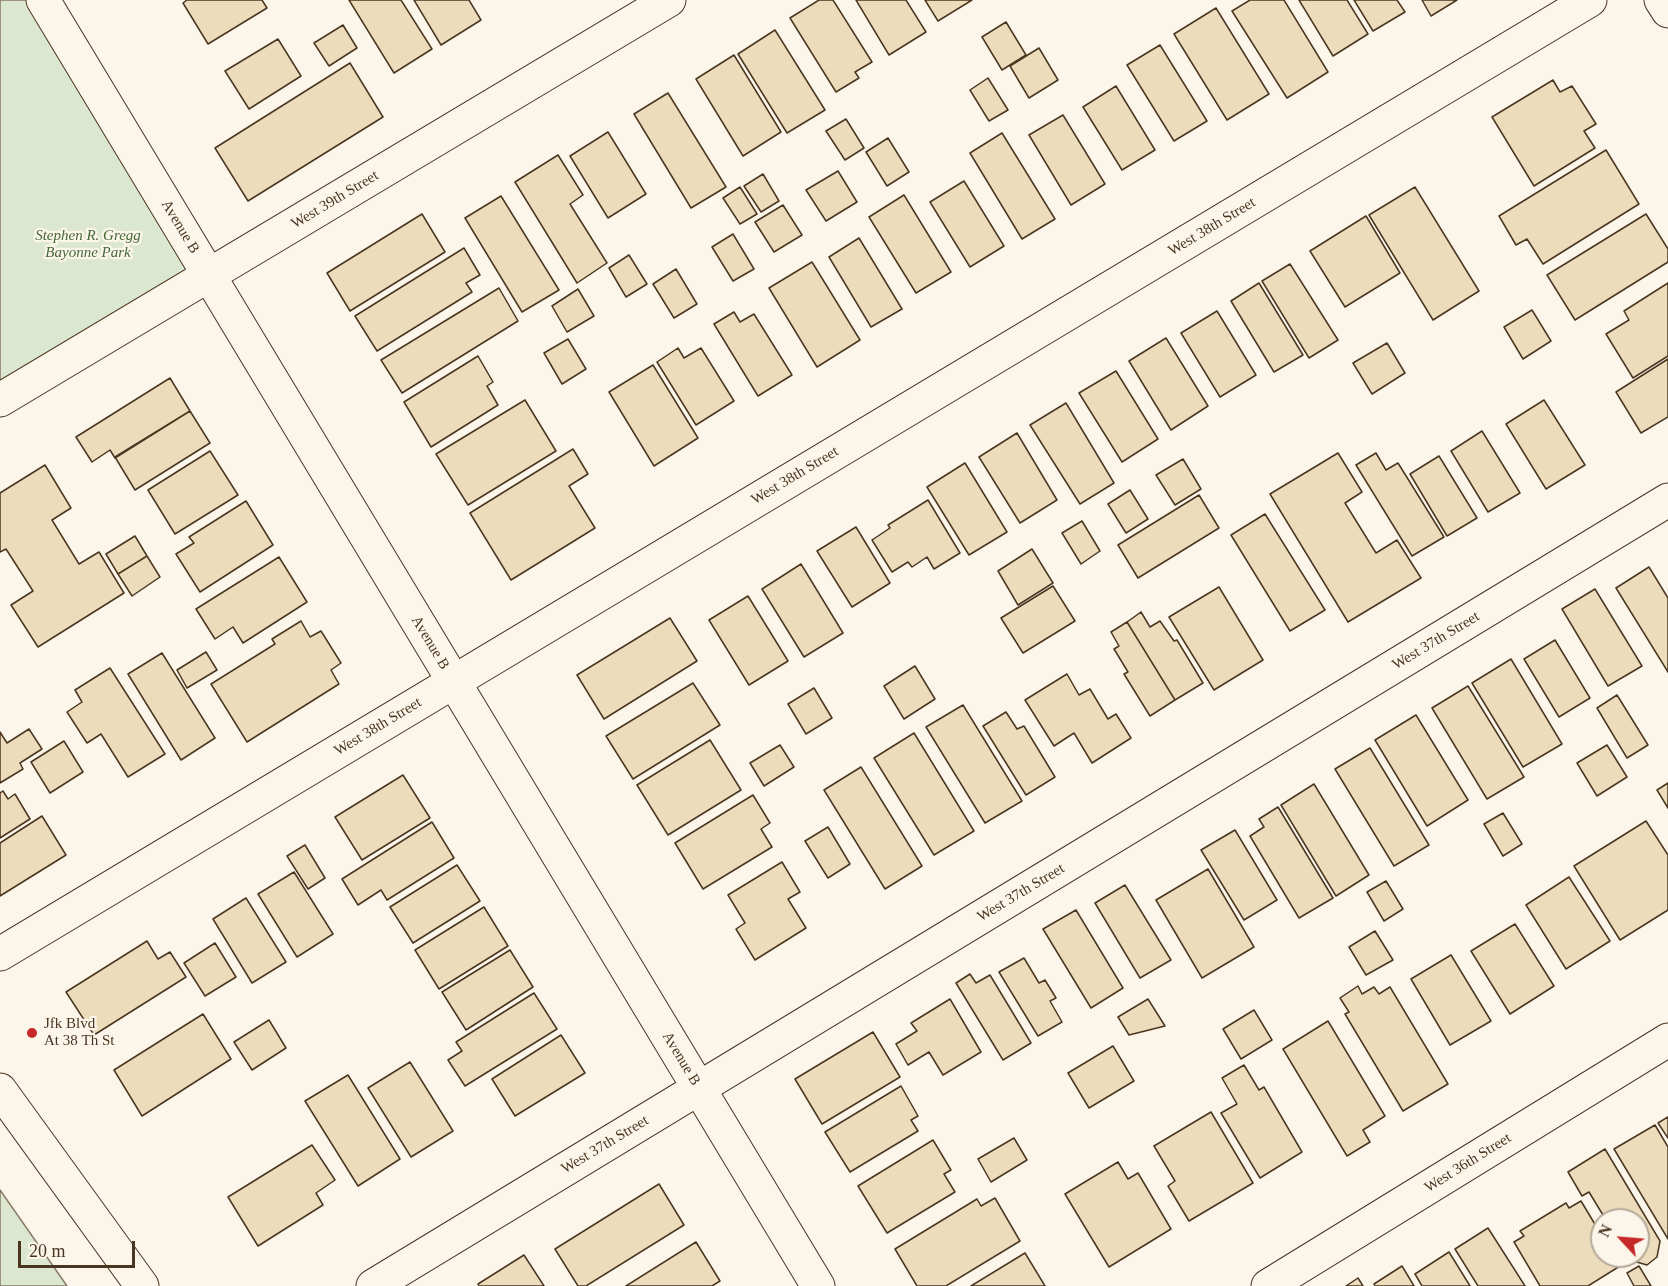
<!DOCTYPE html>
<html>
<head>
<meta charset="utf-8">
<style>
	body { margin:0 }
	#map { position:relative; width:1668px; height:1286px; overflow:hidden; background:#fbf6e9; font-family:Georgia,serif }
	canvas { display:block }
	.north { position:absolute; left:1590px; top:1208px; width:60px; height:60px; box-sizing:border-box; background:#fbf6e9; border:2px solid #b4a999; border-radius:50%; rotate:296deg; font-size:16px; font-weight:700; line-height:24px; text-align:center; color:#4a3520 }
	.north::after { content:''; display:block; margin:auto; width:21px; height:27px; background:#c62828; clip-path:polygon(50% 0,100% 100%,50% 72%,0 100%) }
	.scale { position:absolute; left:18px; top:1241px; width:117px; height:27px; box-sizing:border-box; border:3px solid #4a3520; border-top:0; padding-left:8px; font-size:18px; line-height:21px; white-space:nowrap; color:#4a3520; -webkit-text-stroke:4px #fbf6e9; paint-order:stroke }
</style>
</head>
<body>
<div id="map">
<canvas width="1668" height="1286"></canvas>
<div class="north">N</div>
<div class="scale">20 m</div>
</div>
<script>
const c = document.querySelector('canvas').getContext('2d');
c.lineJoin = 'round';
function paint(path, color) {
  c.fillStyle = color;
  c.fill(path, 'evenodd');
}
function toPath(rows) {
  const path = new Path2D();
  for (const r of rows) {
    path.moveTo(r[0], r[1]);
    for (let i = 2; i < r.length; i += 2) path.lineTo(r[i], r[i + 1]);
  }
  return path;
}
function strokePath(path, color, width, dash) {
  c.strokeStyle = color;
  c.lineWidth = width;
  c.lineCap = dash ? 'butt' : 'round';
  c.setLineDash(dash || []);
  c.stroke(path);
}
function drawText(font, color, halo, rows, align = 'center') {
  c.font = font + ' Georgia,serif';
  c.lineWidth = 4.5;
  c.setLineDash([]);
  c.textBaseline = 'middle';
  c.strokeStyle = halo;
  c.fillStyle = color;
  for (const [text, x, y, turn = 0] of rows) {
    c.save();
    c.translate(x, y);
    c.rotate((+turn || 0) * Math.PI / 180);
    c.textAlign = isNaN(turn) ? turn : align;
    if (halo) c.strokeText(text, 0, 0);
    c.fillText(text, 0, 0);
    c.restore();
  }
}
const green = toPath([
	[0,0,43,0,209,275,0,400,0,0],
	[0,1190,67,1286,0,1286,0,1190]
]);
const building = toPath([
	[187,0,262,0,267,8,208,44,183,3,187,0],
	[349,0,401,0,432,49,394,73,349,0],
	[414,0,469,0,481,20,441,45,414,0],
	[819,0,833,0,872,62,855,72,859,78,836,92,790,18,819,0],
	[856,0,906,0,926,32,889,55,856,0],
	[925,0,972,0,938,21,925,0],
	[1250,0,1284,0,1328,72,1287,98,1232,11,1250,0],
	[1299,0,1347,0,1368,34,1333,56,1299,0],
	[1354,0,1397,0,1405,12,1373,31,1354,0],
	[1422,0,1457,0,1431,16,1422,0],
	[1216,8,1269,94,1227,120,1174,34,1216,8],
	[1006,22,1026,55,1002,70,982,37,1006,22],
	[343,25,357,48,329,66,314,43,343,25],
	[775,30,825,110,787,133,738,54,775,30],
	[278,39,301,76,249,109,225,71,278,39],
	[1160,45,1207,121,1174,141,1127,65,1160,45],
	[1039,48,1058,80,1029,98,1010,66,1039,48],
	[734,55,781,132,743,156,696,79,734,55],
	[350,63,383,117,248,201,215,148,350,63],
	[988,78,1008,110,989,121,970,90,988,78],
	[1553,80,1560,92,1572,86,1596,124,1584,131,1595,148,1534,186,1492,117,1553,80],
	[1116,86,1155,150,1122,170,1083,107,1116,86],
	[668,93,726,187,691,208,634,114,668,93],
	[1063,115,1105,184,1071,205,1029,135,1063,115],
	[846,119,864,148,845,160,826,131,846,119],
	[608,132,646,194,608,218,570,156,608,132],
	[1002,133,1055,219,1022,239,970,153,1002,133],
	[888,138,909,172,887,186,866,152,888,138],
	[1606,150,1639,204,1543,264,1527,239,1516,245,1499,216,1606,150],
	[558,155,583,195,570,204,607,263,577,283,515,182,558,155],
	[838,171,857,202,826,221,806,190,838,171],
	[763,174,779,201,761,212,744,186,763,174],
	[964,181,1004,246,970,267,930,202,964,181],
	[740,187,757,214,740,224,723,198,740,187],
	[1415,187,1479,291,1433,320,1369,215,1415,187],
	[904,195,951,272,916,293,869,217,904,195],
	[501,196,559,290,522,312,465,218,501,196],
	[783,205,802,235,774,252,755,222,783,205],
	[422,214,445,252,350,311,327,273,422,214],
	[1646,214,1668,249,1668,262,1575,320,1547,275,1646,214],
	[1366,216,1400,273,1345,307,1310,251,1366,216],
	[733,234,754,269,733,281,712,247,733,234],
	[859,238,902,309,871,327,829,257,859,238],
	[464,248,480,275,466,283,472,292,377,351,355,316,464,248],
	[629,255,647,284,626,297,609,268,629,255],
	[812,262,860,340,817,367,769,288,812,262],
	[1290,264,1338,340,1309,358,1262,281,1290,264],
	[676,269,697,304,674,318,653,284,676,269],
	[1259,283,1303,355,1274,372,1231,301,1259,283],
	[1668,283,1668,356,1633,378,1606,334,1629,320,1624,311,1668,283],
	[499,288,518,321,402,393,381,360,499,288],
	[578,289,594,316,567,332,552,306,578,289],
	[1532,310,1551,341,1523,359,1504,327,1532,310],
	[1217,311,1256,375,1220,397,1181,333,1217,311],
	[734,312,740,322,754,314,792,375,758,396,714,324,734,312],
	[1166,338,1208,406,1171,430,1129,361,1166,338],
	[568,339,586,369,562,384,544,353,568,339],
	[1387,343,1405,373,1372,394,1353,363,1387,343],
	[678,348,684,358,701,348,734,401,696,425,657,362,678,348],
	[478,356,493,382,487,386,498,405,431,447,404,402,478,356],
	[1668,359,1668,417,1641,433,1616,392,1668,359],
	[653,365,698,438,654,466,609,392,653,365],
	[1116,371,1158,439,1122,462,1079,393,1116,371],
	[170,378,190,411,115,458,110,450,92,462,76,437,170,378],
	[525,400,556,451,468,505,436,454,525,400],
	[1544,400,1585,465,1546,489,1506,424,1544,400],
	[1066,403,1114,483,1080,504,1030,425,1066,403],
	[190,411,210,443,135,490,115,457,190,411],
	[1482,431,1520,493,1488,512,1451,451,1482,431],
	[1017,433,1057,500,1020,523,979,457,1017,433],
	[573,449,588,474,569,486,595,528,511,580,470,513,573,449],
	[210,451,238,495,175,534,148,490,210,451],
	[1338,453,1362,492,1345,503,1376,553,1397,540,1421,578,1348,622,1270,494,1338,453],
	[1376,453,1386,470,1398,463,1444,537,1412,556,1356,465,1376,453],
	[1439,456,1477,518,1447,536,1410,474,1439,456],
	[1183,459,1201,489,1175,505,1156,475,1183,459],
	[965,463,1007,532,969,555,927,487,965,463],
	[45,465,71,508,52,520,79,564,99,552,124,593,38,647,11,605,33,591,6,549,0,552,0,493,45,465],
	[1130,490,1148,519,1126,533,1108,504,1130,490],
	[1199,495,1219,528,1138,578,1118,545,1199,495],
	[928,500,960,553,934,569,927,557,912,567,908,562,892,572,872,540,890,528,888,525,928,500],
	[246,501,273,545,200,592,176,554,194,543,189,537,246,501],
	[1265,514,1325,610,1290,631,1231,535,1265,514],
	[1082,521,1100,551,1081,564,1062,533,1082,521],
	[856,527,890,583,852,607,817,551,856,527],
	[135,536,147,556,118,574,106,554,135,536],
	[1032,549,1053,583,1018,605,998,571,1032,549],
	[147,556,160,577,132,596,118,574,147,556],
	[279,557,307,602,243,643,233,627,215,639,196,609,279,557],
	[801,564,843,633,804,657,762,589,801,564],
	[1649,567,1668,598,1668,672,1616,588,1649,567],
	[1053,586,1075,621,1023,653,1001,618,1053,586],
	[1219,587,1263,660,1214,690,1169,617,1219,587],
	[1595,589,1642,666,1608,686,1562,609,1595,589],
	[748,596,788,661,749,685,709,620,748,596],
	[1141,612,1150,627,1160,621,1174,641,1177,640,1203,683,1175,700,1127,622,1141,612],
	[670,618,697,661,604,719,577,675,670,618],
	[301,621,310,637,321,631,341,663,331,670,339,684,247,742,211,684,275,644,272,639,301,621],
	[1127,622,1175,700,1150,716,1124,674,1128,672,1114,649,1119,646,1111,632,1127,622],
	[1555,640,1590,698,1559,717,1524,659,1555,640],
	[206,652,217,670,187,688,177,670,206,652],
	[162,653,215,738,181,760,128,674,162,653],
	[1511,659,1562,744,1523,767,1472,683,1511,659],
	[915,666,935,699,904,719,884,686,915,666],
	[110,668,165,754,128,777,101,734,87,743,67,712,82,702,75,690,110,668],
	[1067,674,1079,695,1090,689,1108,719,1116,714,1131,738,1092,763,1074,733,1054,746,1025,700,1067,674],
	[693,683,720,725,633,779,606,736,693,683],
	[1468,686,1524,777,1487,799,1432,708,1468,686],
	[814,688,832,718,806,734,788,704,814,688],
	[1617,695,1648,745,1627,758,1597,708,1617,695],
	[963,705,1022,801,985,823,926,727,963,705],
	[1006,712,1017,729,1024,726,1055,777,1026,795,983,726,1006,712],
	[1416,715,1468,800,1427,826,1375,740,1416,715],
	[29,729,42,749,20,763,23,769,0,783,0,732,7,743,29,729],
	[914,733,974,831,934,855,874,758,914,733],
	[710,740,741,790,668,835,637,785,710,740],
	[64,741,83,772,50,793,31,762,64,741],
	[780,745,794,767,764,786,750,763,780,745],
	[1607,745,1627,777,1597,796,1577,763,1607,745],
	[1370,748,1429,845,1394,866,1335,769,1370,748],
	[861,767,922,866,885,889,824,790,861,767],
	[403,775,430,818,362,860,335,817,403,775],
	[1668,783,1668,808,1657,790,1668,783],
	[1314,784,1369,875,1336,896,1281,805,1314,784],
	[3,791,8,799,15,794,30,819,0,838,0,793,3,791],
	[753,795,770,823,761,829,772,847,703,889,675,843,753,795],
	[1278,807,1333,898,1299,918,1250,836,1264,827,1259,819,1278,807],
	[1503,813,1522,844,1503,856,1484,824,1503,813],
	[42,816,66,855,0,896,0,843,42,816],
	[1646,821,1668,855,1668,910,1620,940,1574,866,1646,821],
	[432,822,454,858,387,900,381,890,358,905,342,879,432,822],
	[828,827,850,864,828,878,805,841,828,827],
	[1235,830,1277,900,1244,920,1201,850,1235,830],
	[305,845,325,878,308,889,287,856,305,845],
	[782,862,800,892,788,899,806,928,755,960,736,929,745,923,728,895,782,862],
	[457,865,480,901,413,943,390,907,457,865],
	[1208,869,1254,947,1202,978,1156,900,1208,869],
	[294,872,333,934,297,957,258,894,294,872],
	[1569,877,1610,941,1566,969,1526,905,1569,877],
	[1386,881,1403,909,1384,921,1367,892,1386,881],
	[1125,885,1171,960,1140,978,1095,903,1125,885],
	[246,898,286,962,252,983,213,919,246,898],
	[484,907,508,946,439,989,415,950,484,907],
	[1076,910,1123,988,1091,1008,1043,929,1076,910],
	[1515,924,1554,986,1510,1014,1471,951,1515,924],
	[1375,931,1393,960,1366,975,1349,947,1375,931],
	[147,941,158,959,170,952,186,977,94,1035,66,992,147,941],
	[215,943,236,977,205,996,184,963,215,943],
	[510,950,533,987,466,1030,442,992,510,950],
	[1451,955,1491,1021,1450,1045,1411,979,1451,955],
	[1024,958,1039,983,1045,980,1056,998,1050,1001,1062,1022,1038,1036,999,972,1024,958],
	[970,974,976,983,990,975,1031,1043,1003,1060,956,983,970,974],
	[1358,986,1362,994,1374,987,1379,994,1390,987,1448,1084,1403,1111,1345,1014,1349,1012,1340,998,1358,986],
	[534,993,557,1029,465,1086,448,1060,462,1051,456,1042,534,993],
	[950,999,981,1052,943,1075,929,1052,908,1065,896,1044,917,1031,911,1023,950,999],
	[1148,999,1165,1026,1129,1035,1118,1017,1148,999],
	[1254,1010,1272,1040,1241,1059,1223,1029,1254,1010],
	[203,1014,231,1059,142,1116,114,1070,203,1014],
	[269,1020,286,1048,252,1070,234,1042,269,1020],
	[1328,1021,1385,1116,1363,1130,1370,1142,1347,1156,1283,1049,1328,1021],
	[873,1032,900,1077,822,1124,795,1079,873,1032],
	[561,1035,585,1073,515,1116,492,1079,561,1035],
	[1113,1046,1134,1081,1089,1108,1068,1073,1113,1046],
	[410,1062,453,1131,411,1157,368,1088,410,1062],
	[1244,1065,1259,1090,1264,1087,1302,1152,1260,1178,1221,1113,1237,1104,1222,1078,1244,1065],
	[348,1075,400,1159,358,1186,305,1101,348,1075],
	[901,1086,918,1116,911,1120,918,1131,850,1172,825,1132,901,1086],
	[1211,1112,1253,1183,1189,1221,1168,1186,1175,1181,1154,1146,1211,1112],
	[1668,1117,1668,1138,1658,1123,1668,1117],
	[1655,1125,1668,1147,1668,1239,1614,1149,1655,1125],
	[1014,1138,1027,1160,991,1182,978,1159,1014,1138],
	[933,1140,951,1170,944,1174,955,1192,887,1233,858,1186,933,1140],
	[312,1145,335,1180,316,1193,323,1205,258,1246,228,1197,312,1145],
	[1605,1149,1660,1241,1657,1257,1647,1265,1630,1260,1628,1256,1638,1256,1638,1220,1606,1220,1589,1192,1582,1196,1568,1172,1605,1149],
	[1118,1162,1128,1179,1138,1173,1171,1229,1109,1267,1065,1194,1118,1162],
	[659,1184,684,1225,586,1286,578,1286,555,1249,659,1184],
	[995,1198,1020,1241,946,1286,917,1286,895,1249,977,1199,981,1206,995,1198],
	[1581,1201,1602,1236,1602,1256,1614,1256,1620,1266,1588,1286,1540,1286,1514,1242,1524,1236,1520,1231,1566,1203,1569,1208,1581,1201],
	[1488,1228,1525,1286,1478,1286,1455,1249,1488,1228],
	[696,1242,720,1281,712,1286,626,1286,696,1242],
	[1449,1252,1470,1286,1422,1286,1415,1274,1449,1252],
	[1025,1253,1045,1286,971,1286,1025,1253],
	[524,1255,544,1286,479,1286,478,1284,524,1255],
	[1402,1266,1414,1286,1375,1286,1374,1284,1402,1266],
	[1639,1266,1651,1286,1634,1286,1627,1273,1639,1266],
	[1358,1278,1363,1286,1346,1286,1358,1278]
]);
const minor = toPath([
	[43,0,818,1286],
	[0,400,669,0],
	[0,954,1590,0],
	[373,1286,1668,500],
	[1268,1286,1668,1040]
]);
const secondary = toPath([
	[1661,0,1668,11]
]);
const primary = toPath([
	[0,1090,142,1286]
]);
const markers = [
	[32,1033,6,"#c62828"]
];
const streetNames = [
	["West 39th Street",335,200,-31],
	["Avenue B",180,227,59],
	["West 38th Street",1212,227,-31],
	["West 38th Street",795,476,-31],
	["West 37th Street",1436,641,-31],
	["Avenue B",430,643,59],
	["West 38th Street",378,727,-31],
	["West 37th Street",1021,893,-31],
	["Avenue B",681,1059,59],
	["West 37th Street",605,1145,-31],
	["West 36th Street",1468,1163,-32]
];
const parkNames = [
	["Stephen R. Gregg",88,236],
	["Bayonne Park",88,253]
];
const poiNames = [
	["Jfk Blvd",44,1024],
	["At 38 Th St",44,1041]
];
paint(green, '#dce7d0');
strokePath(green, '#887966', 1.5);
paint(building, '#ecdcbc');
strokePath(building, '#4a3520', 1.5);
strokePath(minor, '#4a3520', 35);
strokePath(secondary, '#4a3520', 35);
strokePath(primary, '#4a3520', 35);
strokePath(minor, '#fbf6e9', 33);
strokePath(secondary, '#fbf6e9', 33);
strokePath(primary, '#fbf6e9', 33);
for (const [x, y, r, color] of markers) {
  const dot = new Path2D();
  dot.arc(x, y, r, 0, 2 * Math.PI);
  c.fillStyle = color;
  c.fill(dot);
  strokePath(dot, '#fbf6e9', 2);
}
drawText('15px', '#4a3520', '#fbf6e9', streetNames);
drawText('italic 15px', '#436837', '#fbf6e9', parkNames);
drawText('15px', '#4a3520', '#fbf6e9', poiNames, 'left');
</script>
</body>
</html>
